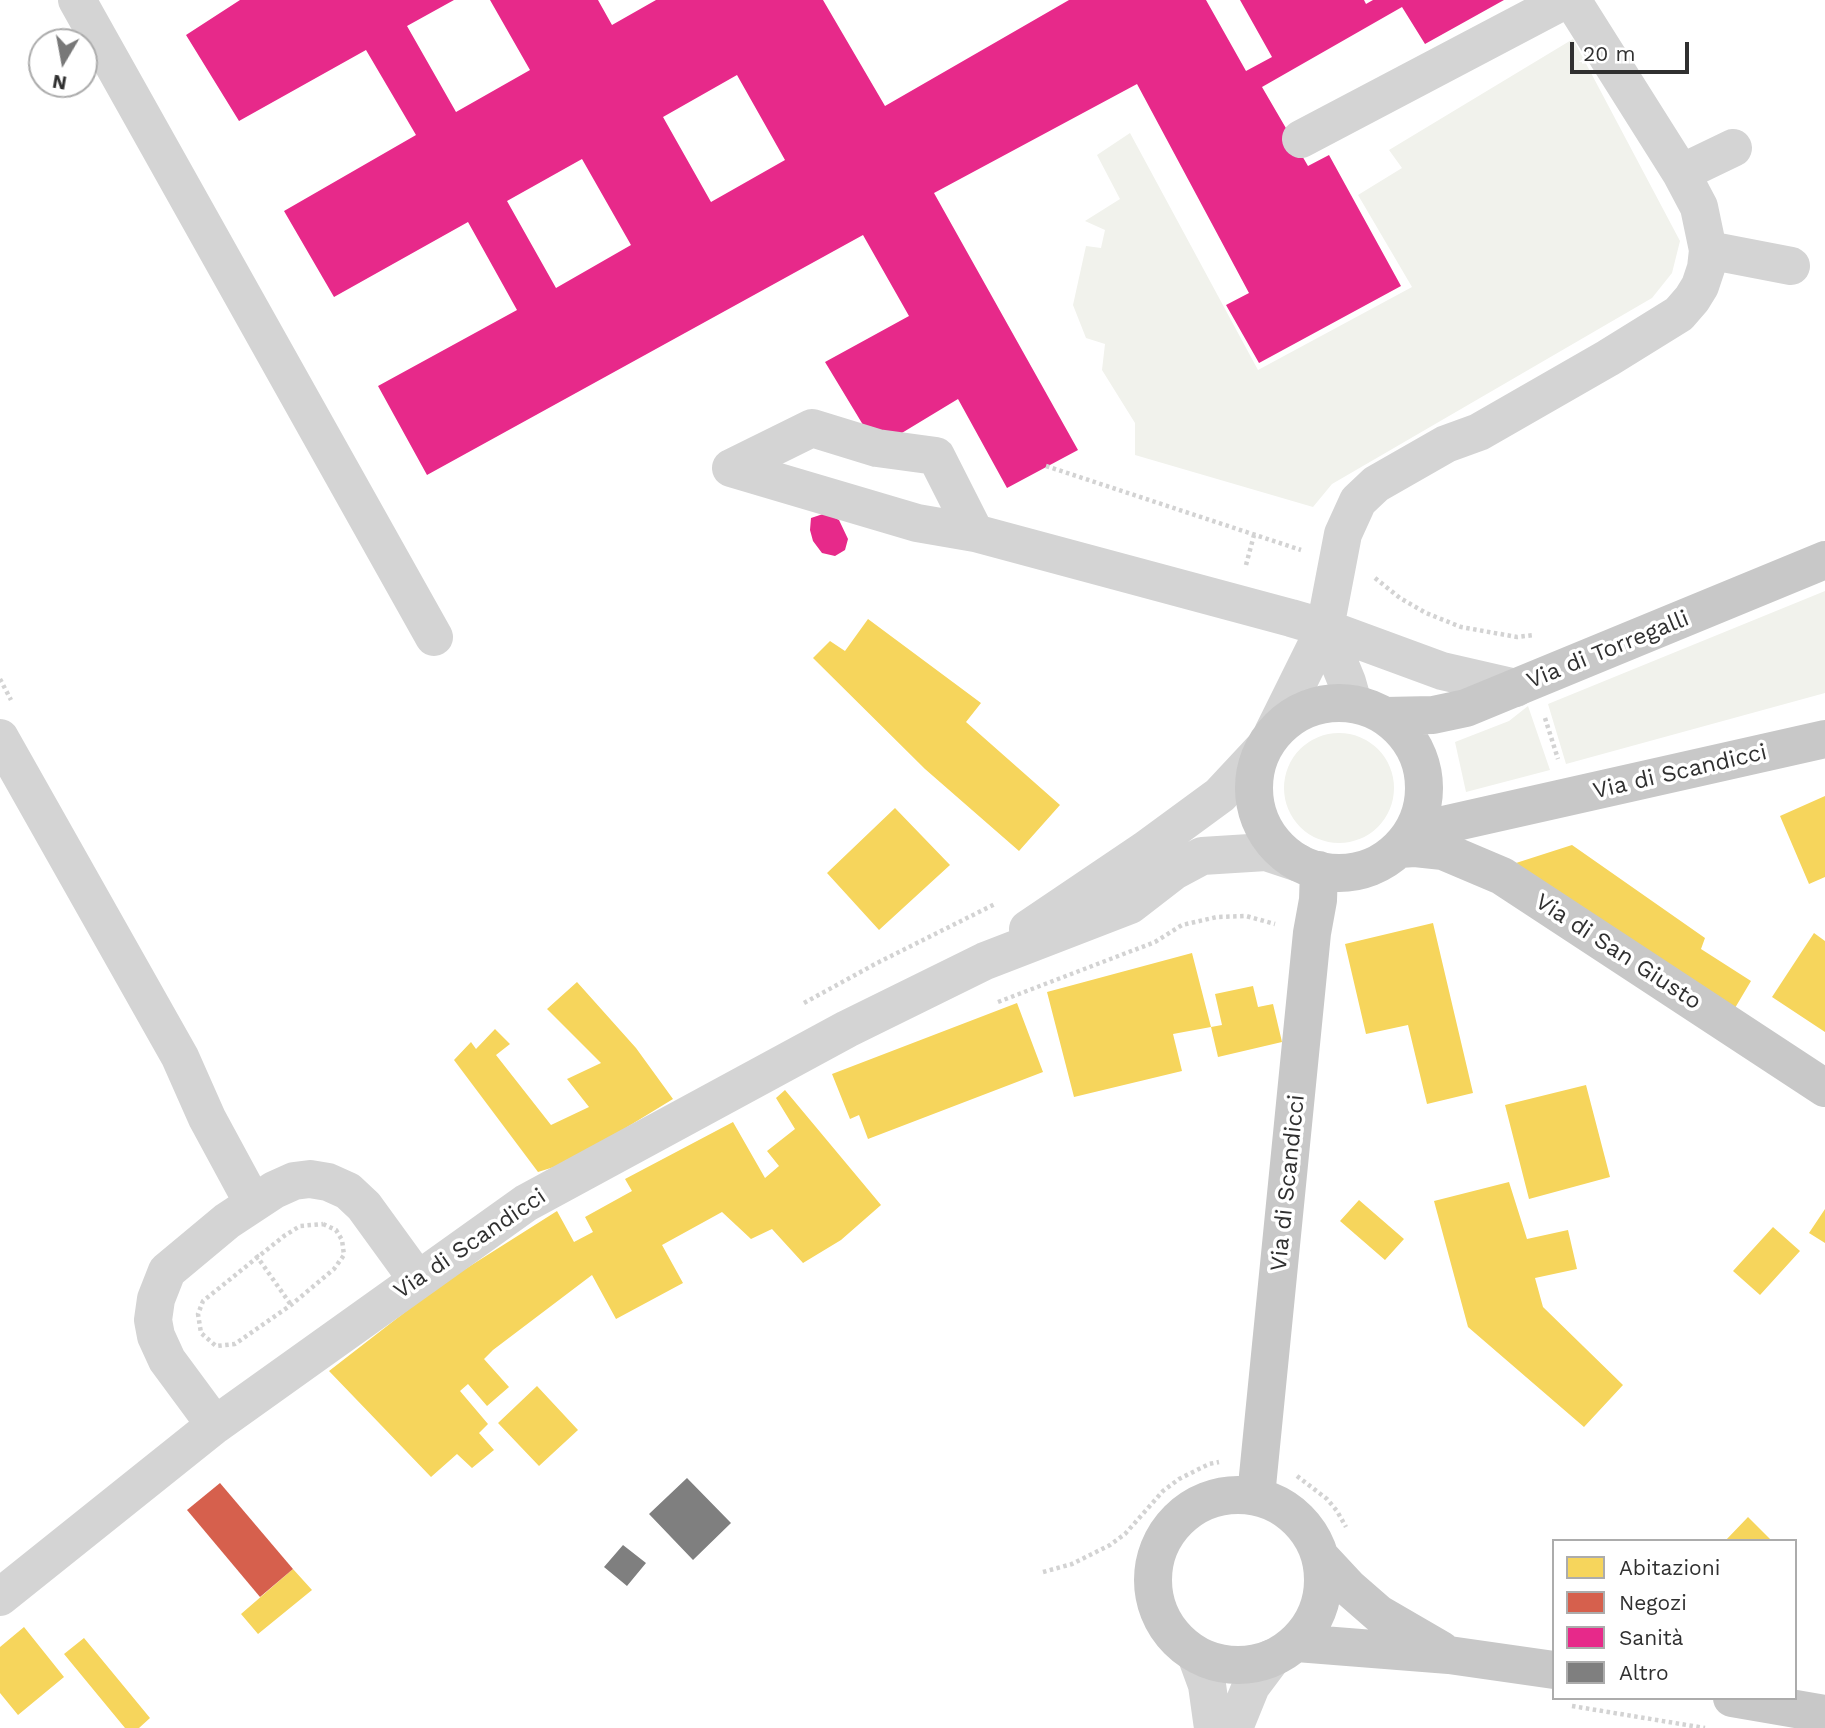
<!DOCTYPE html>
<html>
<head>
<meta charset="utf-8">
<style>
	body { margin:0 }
	#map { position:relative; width:1825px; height:1728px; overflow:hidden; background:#fff; font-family:"Work Sans",sans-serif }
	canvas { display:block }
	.legend { position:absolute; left:1552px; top:1539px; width:245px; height:161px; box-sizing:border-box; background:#fff; border:2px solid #acacac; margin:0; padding:9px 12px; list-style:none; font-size:21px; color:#303030 }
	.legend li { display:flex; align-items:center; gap:14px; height:35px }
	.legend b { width:35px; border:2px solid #acacac }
	.north { position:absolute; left:28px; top:28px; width:70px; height:70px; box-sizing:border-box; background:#fff; border:2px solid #acacac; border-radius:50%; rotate:190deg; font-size:19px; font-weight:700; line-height:28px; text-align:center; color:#303030 }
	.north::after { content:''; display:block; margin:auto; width:24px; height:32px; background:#787878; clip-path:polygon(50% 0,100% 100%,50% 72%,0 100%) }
	.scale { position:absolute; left:1570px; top:42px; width:119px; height:32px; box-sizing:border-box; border:4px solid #303030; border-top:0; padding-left:9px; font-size:21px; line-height:24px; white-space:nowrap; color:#303030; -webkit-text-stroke:5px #fff; paint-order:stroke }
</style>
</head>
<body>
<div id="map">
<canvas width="1825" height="1728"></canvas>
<ul class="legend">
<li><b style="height:19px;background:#f6d55c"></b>Abitazioni</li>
<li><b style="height:19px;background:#d6604d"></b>Negozi</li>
<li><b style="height:19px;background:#e7298a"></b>Sanità</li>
<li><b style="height:19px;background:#7f7f7f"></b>Altro</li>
</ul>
<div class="north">N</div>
<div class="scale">20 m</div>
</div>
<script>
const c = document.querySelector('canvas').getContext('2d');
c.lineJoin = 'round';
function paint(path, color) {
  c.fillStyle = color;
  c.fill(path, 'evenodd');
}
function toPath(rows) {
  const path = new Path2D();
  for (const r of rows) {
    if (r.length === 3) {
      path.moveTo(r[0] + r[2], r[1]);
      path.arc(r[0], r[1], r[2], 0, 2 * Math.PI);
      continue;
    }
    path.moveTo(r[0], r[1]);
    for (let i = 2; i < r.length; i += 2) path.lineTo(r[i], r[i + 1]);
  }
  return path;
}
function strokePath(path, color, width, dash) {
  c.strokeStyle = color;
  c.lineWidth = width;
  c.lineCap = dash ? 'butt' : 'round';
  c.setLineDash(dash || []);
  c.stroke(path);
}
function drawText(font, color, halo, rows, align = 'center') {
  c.font = font + ' "Work Sans",sans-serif';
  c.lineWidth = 7;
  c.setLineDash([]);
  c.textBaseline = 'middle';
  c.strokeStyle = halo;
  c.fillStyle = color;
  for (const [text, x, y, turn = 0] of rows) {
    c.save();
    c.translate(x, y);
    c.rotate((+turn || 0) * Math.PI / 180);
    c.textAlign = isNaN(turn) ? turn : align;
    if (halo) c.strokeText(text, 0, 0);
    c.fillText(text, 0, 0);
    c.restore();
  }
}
const green = toPath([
	[1573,39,1680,241,1672,273,1652,298,1332,484,1313,507,1135,455,1135,423,1102,370,1105,344,1086,338,1073,305,1086,246,1101,248,1105,230,1085,221,1120,199,1097,155,1130,133,1258,370,1412,287,1358,195,1402,168,1389,150],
	[1825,591,1825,693,1566,764,1548,704],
	[1528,706,1550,770,1466,792,1455,742,1509,721],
	[1339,788,55]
]);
const homes = toPath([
	[868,619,981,703,966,722,1060,805,1019,851,925,769,813,658,830,641,845,651],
	[1825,796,1825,877,1809,884,1780,816],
	[895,808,950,865,879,930,827,873],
	[1572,845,1705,938,1701,949,1751,981,1732,1013,1516,863],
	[1433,923,1473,1093,1427,1104,1408,1025,1366,1034,1345,944],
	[1814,933,1825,941,1825,1032,1772,997],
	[1192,953,1211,1027,1173,1034,1182,1071,1074,1097,1047,992],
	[577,982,636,1048,673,1099,570,1162,538,1172,454,1060,471,1042,476,1049,495,1029,510,1044,496,1055,551,1125,589,1107,567,1079,601,1063,547,1009],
	[1253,986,1258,1007,1273,1004,1282,1042,1218,1057,1211,1027,1222,1025,1215,994],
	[1017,1003,1043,1072,868,1139,859,1115,850,1119,832,1074],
	[1586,1085,1610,1177,1529,1199,1505,1105],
	[785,1090,881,1205,841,1240,803,1263,772,1229,751,1239,722,1212,662,1245,683,1283,616,1319,592,1275,493,1350,484,1359,509,1387,487,1406,468,1384,460,1391,488,1424,479,1433,494,1450,472,1468,457,1454,431,1477,329,1371,440,1285,557,1211,574,1242,593,1232,585,1217,632,1191,625,1179,733,1122,765,1178,779,1166,767,1151,795,1129,776,1098],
	[1509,1182,1527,1239,1568,1230,1577,1269,1535,1278,1543,1307,1623,1385,1584,1427,1468,1327,1434,1201],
	[1359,1200,1404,1239,1385,1260,1340,1221],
	[1825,1209,1825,1243,1809,1233],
	[1773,1227,1800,1251,1760,1295,1733,1271],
	[537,1386,578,1430,539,1466,498,1423],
	[1748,1517,1772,1541,1725,1541],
	[293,1569,312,1590,258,1634,241,1614],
	[24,1627,64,1677,18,1715,0,1693,0,1647],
	[84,1638,150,1718,139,1728,125,1728,64,1654]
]);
const shops = toPath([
	[220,1483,293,1569,260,1597,187,1510]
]);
const health = toPath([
	[240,0,454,0,407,26,456,112,530,70,490,0,598,0,612,25,656,0,823,0,885,106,1069,0,1206,0,1246,71,1272,57,1240,0,1364,0,1366,4,1373,0,1504,0,1425,44,1402,7,1262,87,1308,166,1329,155,1401,286,1259,363,1226,305,1249,293,1137,84,934,193,1078,450,1007,488,958,399,877,448,825,362,909,316,863,235,427,475,378,386,517,310,468,222,334,297,284,211,416,135,366,50,239,121,186,35],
	[737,75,785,160,711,202,663,117],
	[582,159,631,245,556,288,507,201],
	[826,513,839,520,848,539,845,550,835,556,822,553,813,541,810,530,811,518]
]);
const building = toPath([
	[687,1478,731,1523,693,1560,649,1514],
	[623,1545,646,1563,627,1586,604,1567]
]);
const path = toPath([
	[1046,466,1301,550],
	[1246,565,1254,535],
	[1375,578,1400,598,1426,613,1461,627,1517,637,1534,635],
	[0,679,11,700],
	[1545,718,1558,759],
	[998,1002,1155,942,1182,925,1217,917,1246,916,1275,924],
	[804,1003,877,963,995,904],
	[323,1224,336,1230,342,1240,344,1255,334,1269,291,1305,235,1344,216,1346,201,1333,198,1314,203,1301,284,1236,300,1226,323,1224],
	[256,1255,291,1305],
	[1297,1476,1327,1499,1337,1511,1346,1527],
	[1043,1572,1072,1564,1110,1545,1125,1534,1163,1491,1179,1479,1209,1464,1219,1462],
	[1572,1706,1705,1728]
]);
const minor = toPath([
	[77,0,434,637],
	[1301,139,1565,0],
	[1681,173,1733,148],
	[1708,250,1791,266],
	[731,468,917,523,975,533,1291,618,1325,628,1442,671,1516,688],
	[731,468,812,428,877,448,936,456,975,533],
	[1325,628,1347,682,1353,703],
	[1273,733,1325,628,1343,534,1358,501,1376,484,1446,444,1479,432,1608,358,1679,314,1692,299,1700,286,1706,268,1708,250,1699,207,1681,173,1572,0],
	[0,738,180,1057,207,1118,253,1203],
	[1028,929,1145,850,1220,795,1262,750],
	[215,1425,167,1360,156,1336,153,1320,156,1299,167,1271,227,1221,274,1190,294,1181,310,1179,328,1182,348,1191,364,1206,417,1279],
	[0,1597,215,1425,526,1203,847,1029,985,961,1130,905,1174,871,1202,856,1266,852,1299,863],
	[1196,1655,1207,1685,1213,1728],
	[1234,1728,1251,1686,1272,1658]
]);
const major = toPath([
	[1339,788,85],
	[1385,716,1433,715,1466,708,1825,560],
	[1412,832,1825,739],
	[1399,849,1415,848,1443,851,1502,876,1825,1088],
	[1238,1580,85],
	[1256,1496,1312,933,1318,900,1319,870],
	[1321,1558,1348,1587,1379,1614,1441,1650],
	[1297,1643,1449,1655,1554,1670],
	[1732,1698,1825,1714]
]);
const streetNames = [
	["Via di Torregalli",1608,650,-22],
	["Via di Scandicci",1680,772,-13],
	["Via di San Giusto",1618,952,33],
	["Via di Scandicci",1288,1183,-84],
	["Via di Scandicci",470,1244,-34]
];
paint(green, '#f1f2ec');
paint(homes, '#f6d55c');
paint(shops, '#d6604d');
paint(health, '#e7298a');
paint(building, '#7f7f7f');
strokePath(path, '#d3d3d3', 4.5, [3.5, 3.5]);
strokePath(minor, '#d4d4d4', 38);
strokePath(major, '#c8c8c8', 38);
drawText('23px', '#303030', '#fff', streetNames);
</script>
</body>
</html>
